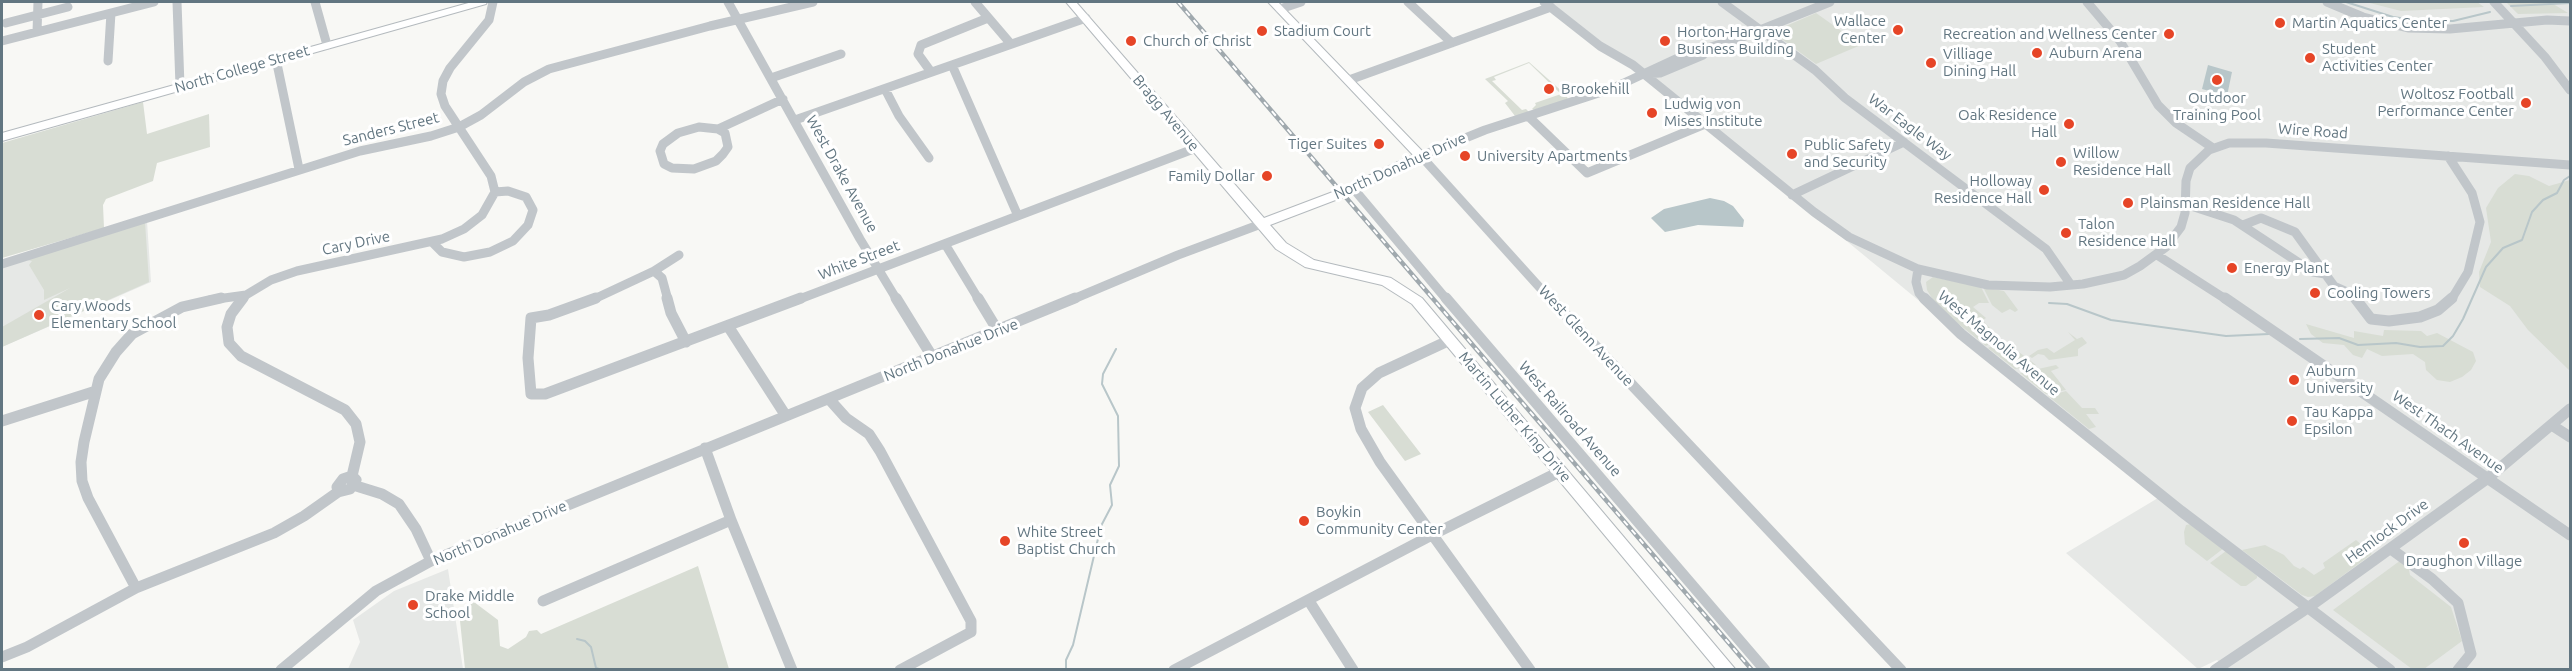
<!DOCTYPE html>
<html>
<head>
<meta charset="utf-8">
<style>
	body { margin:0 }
	#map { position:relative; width:2572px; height:671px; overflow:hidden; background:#f8f8f5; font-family:Ubuntu,sans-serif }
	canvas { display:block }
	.frame { position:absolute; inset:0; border:3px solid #627681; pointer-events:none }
</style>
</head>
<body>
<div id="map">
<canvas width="2572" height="671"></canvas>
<div class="frame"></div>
</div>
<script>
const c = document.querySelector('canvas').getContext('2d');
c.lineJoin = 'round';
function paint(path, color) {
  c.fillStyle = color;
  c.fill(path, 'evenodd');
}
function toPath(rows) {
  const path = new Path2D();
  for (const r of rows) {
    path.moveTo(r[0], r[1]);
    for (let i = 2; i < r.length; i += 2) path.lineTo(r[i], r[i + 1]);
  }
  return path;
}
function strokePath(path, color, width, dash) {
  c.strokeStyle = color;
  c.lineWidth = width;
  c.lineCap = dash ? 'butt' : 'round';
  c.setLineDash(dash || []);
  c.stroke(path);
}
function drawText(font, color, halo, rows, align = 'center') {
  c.font = font + ' Ubuntu,sans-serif';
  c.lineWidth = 6;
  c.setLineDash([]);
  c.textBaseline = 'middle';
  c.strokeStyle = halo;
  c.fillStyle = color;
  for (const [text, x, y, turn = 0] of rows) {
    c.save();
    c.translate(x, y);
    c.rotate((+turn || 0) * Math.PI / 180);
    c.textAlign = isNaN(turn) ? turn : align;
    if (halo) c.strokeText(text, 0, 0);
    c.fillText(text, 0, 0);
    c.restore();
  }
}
const built = toPath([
	[1544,2,2570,2,2570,669,2228,670,2217,660,2198,669,2066,553,2158,498,1654,82],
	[147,221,151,282,2,347,2,266],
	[448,569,463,669,348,669,360,642,353,620,394,591]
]);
const green = toPath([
	[2366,2,2477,2,2484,7,2401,11],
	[2506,2,2550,2,2568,13,2518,14],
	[1816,13,1861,45,1816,64,1772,32],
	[1529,62,1566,95,1568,99,1534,110,1532,109,1536,105,1535,103,1561,94,1529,63,1494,77,1496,80,1492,81,1522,110,1526,109,1529,112,1515,116,1505,103,1508,101,1485,79],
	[143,102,147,134,209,114,210,147,157,163,153,181,106,199,103,205,104,228,2,258,2,143],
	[2515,174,2529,176,2549,186,2570,180,2570,371,2528,330,2510,306,2480,287,2479,272,2491,242,2486,208,2498,188],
	[145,222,149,282,2,347,2,327,70,288,44,300,44,290,29,265,32,261,27,260],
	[1933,277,1981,287,1989,303,1979,303,1973,307,1986,318,1983,320,1985,323,2000,338,1986,346,1950,317,1933,300,1927,290,1926,282],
	[1983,287,2004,291,2018,310,2015,312,2010,309,2002,313,1992,305],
	[2306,324,2354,338,2354,331,2383,336,2384,330,2421,331,2427,336,2437,333,2473,352,2476,361,2471,370,2462,377,2450,382,2437,380,2426,370,2425,362,2413,354,2382,356,2367,349,2362,358,2353,355,2344,345,2323,343,2311,334],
	[2068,332,2077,339,2082,337,2087,343,2078,349,2078,356,2049,360,2044,355,2038,354,2032,358,2029,356,2038,350,2047,348,2054,353,2075,340],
	[2004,341,2007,343,2036,365,2015,369,1988,348],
	[2056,365,2059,368,2051,371,2066,390,2046,394,2020,373],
	[2066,391,2082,408,2095,408,2099,414,2086,414,2096,427,2089,429,2048,396],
	[1383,405,1421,454,1405,461,1368,412],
	[2191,524,2224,548,2207,561,2185,544,2184,532,2186,525],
	[2356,540,2372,554,2315,596,2308,597,2302,595,2242,550,2265,545,2284,555,2294,566,2300,569,2303,567,2314,575,2325,568,2323,563],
	[2226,551,2257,576,2257,578,2246,586,2241,586,2210,563],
	[2401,560,2408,565,2410,575,2451,607,2462,641,2424,669,2412,669,2333,610],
	[698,566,729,669,465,669,459,611,474,602,498,620,500,646,508,649,526,637,529,631,537,630,541,634]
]);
const water = toPath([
	[2208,65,2232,72,2227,96,2202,89],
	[1710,198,1724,201,1733,206,1744,220,1743,227,1698,225,1665,232,1651,218,1664,209]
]);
const stream = toPath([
	[2346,2,2393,17,2421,21,2453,21,2490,12],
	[2511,6,2570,3],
	[2049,303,2067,304,2111,320,2226,336,2269,334],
	[2300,339,2339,338,2358,345,2396,343,2420,347,2443,346,2453,336,2463,319,2486,267,2503,248,2522,240,2532,212,2543,200,2557,193,2564,180,2570,176],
	[577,639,585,641,591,647,596,668,602,670],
	[1066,670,1066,660,1073,645,1101,526,1112,505,1110,485,1119,466,1118,416,1102,384,1103,374,1116,349]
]);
const minorFar1 = toPath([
	[177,2,180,86],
	[315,2,327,45],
	[728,2,860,239,897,300],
	[975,2,1010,43],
	[1408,2,1452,43],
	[1544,2,1600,46,1633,65,1814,212,1849,237,1918,269,1988,285,2050,287,2083,284,2124,275,2140,266,2166,247,2181,227,2185,213,2186,181,2190,168,2209,150,2229,143,2266,143,2570,165],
	[1722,2,1815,70,1845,98,2046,249,2071,285],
	[2087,2,2120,41,2158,105,2176,123,2213,148],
	[2327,2,2363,17,2408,28,2450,29,2547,20,2570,21],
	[2494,2,2545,57,2570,90],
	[1280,9,1301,2],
	[6,23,68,7],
	[37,32,38,2],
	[2,41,154,2],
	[276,59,299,169],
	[108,61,111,13],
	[952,65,1018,216],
	[931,72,918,54,921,45,988,18],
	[1644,74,1660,73,1703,55],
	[771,78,841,54],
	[1349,80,1551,7],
	[885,89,899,116,929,158],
	[1528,116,1587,173,1705,124],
	[795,120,1086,18],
	[699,127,718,129,725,133,728,147,723,154,716,161,694,169,672,168,664,164,660,151,663,144,678,133,699,127],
	[718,129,783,99],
	[2448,156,2472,193,2480,222,2468,272,2451,300],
	[1353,188,1447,300],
	[1792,195,1904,142],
	[2185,204,2234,220,2313,272,2325,274],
	[2243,225,2261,218,2295,232,2334,286,2352,294,2356,300],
	[432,242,442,252,464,257,490,252,513,241,528,225,533,210,526,197,508,191,495,192],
	[945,244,979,300],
	[2157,255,2227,300],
	[2,264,360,151,431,136,459,127,481,115,524,82,549,69,710,26,813,2],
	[1918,269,1916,282,1919,293,1925,300],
	[654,271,662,278,668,300],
	[210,300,246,295],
	[242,300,246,295,271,280,297,271,442,239,464,229,482,215,495,192,491,176,445,106,441,94,443,81,450,68,489,20,493,2],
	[592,300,654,271,679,255],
	[797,300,1196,148],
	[1071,300,1178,255,1261,224],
	[1551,300,1421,156,1485,130,1611,89,1682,56,1740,38,1830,2]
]);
const minor = toPath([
	[243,298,231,314,227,327,229,343,241,356,345,410,356,424,360,442,352,476],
	[596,298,549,315,531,318,528,358,531,394,545,394,801,298],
	[667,298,671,313,686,342],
	[896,298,933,358],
	[978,298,998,331],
	[1446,298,1765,670],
	[1550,298,1901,670],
	[1924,298,1961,334,2181,511,2390,670],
	[2225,298,2570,535],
	[2355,298,2371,319,2389,321,2420,317,2438,310,2452,298],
	[728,326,786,416],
	[1450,340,1379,373,1362,388,1355,408,1361,429,1380,462,1530,670],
	[829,399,846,418,869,434,880,451,971,621,971,632,900,670],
	[2,421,96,391],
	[2553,426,2570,437],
	[705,448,731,520,792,670],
	[352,476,356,480,350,489,338,492,337,487,343,479,352,476],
	[353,485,382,494,399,504,416,529,431,561],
	[2391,549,2432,579,2458,603,2471,654,2458,670],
	[136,588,88,498,82,481,81,462,84,442,99,379,116,352,132,334,182,307,221,298],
	[543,601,731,520],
	[1309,601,1353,670],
	[2,657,27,647,136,588,274,533,304,516,338,492],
	[281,670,376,591,431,561,1075,298],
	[1174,670,1432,535,1561,471],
	[2215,670,2309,607,2488,478,2570,409]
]);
const major = toPath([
	[472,2,487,2,486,4,2,141,2,133,472,2],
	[1066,2,1076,2,1264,218,1338,190,1413,155,1268,2,1278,2,1427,156,1425,159,1346,196,1270,225,1286,243,1314,260,1391,278,1422,298,1736,670,1717,670,1412,304,1382,285,1305,267,1276,249,1066,2]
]);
const rail = toPath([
	[1178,2,1752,670]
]);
const markers = [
	[2280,23,6,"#e64527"],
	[1898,30,6,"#e64527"],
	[1262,31,6,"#e64527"],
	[2169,34,6,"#e64527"],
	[1131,41,6,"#e64527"],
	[1665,41,6,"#e64527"],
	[2037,53,6,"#e64527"],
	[2310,58,6,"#e64527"],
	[1931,63,6,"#e64527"],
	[2217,80,6,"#e64527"],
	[1549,89,6,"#e64527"],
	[2526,103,6,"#e64527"],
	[1652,113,6,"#e64527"],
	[2069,124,6,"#e64527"],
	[1379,144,6,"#e64527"],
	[1792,154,6,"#e64527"],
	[1465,156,6,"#e64527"],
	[2061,162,6,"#e64527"],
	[1267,176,6,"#e64527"],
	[2044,190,6,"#e64527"],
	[2128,203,6,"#e64527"],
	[2066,233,6,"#e64527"],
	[2232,268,6,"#e64527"],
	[2315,293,6,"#e64527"],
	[39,315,6,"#e64527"],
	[2294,380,6,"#e64527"],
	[2292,421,6,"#e64527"],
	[1304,521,6,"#e64527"],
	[1005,541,6,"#e64527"],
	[2464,543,6,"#e64527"],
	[413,605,6,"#e64527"]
];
const poiNames = [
	["Wallace",1886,21,"right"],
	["Center",1886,38,"right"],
	["Martin Aquatics Center",2292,23],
	["Stadium Court",1274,31],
	["Horton-Hargrave",1677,32],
	["Business Building",1677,49],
	["Recreation and Wellness Center",2157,34,"right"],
	["Church of Christ",1143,41],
	["Student",2322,49],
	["Activities Center",2322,66],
	["Auburn Arena",2049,53],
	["Villiage",1943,54],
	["Dining Hall",1943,71],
	["Brookehill",1561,89],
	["Woltosz Football",2514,94,"right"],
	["Performance Center",2514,111,"right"],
	["Outdoor",2217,98,"center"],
	["Training Pool",2217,115,"center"],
	["Ludwig von",1664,104],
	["Mises Institute",1664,121],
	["Oak Residence",2057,115,"right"],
	["Hall",2057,132,"right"],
	["Tiger Suites",1367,144,"right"],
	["Public Safety",1804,145],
	["and Security",1804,162],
	["Willow",2073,153],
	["Residence Hall",2073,170],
	["University Apartments",1477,156],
	["Family Dollar",1255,176,"right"],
	["Holloway",2032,181,"right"],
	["Residence Hall",2032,198,"right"],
	["Plainsman Residence Hall",2140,203],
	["Talon",2078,224],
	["Residence Hall",2078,241],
	["Energy Plant",2244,268],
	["Cooling Towers",2327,293],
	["Cary Woods",51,306],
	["Elementary School",51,323],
	["Auburn",2306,371],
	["University",2306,388],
	["Tau Kappa",2304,412],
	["Epsilon",2304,429],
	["Boykin",1316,512],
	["Community Center",1316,529],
	["White Street",1017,532],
	["Baptist Church",1017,549],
	["Draughon Village",2464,561,"center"],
	["Drake Middle",425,596],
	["School",425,613]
];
const streetNames = [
	["North College Street",242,69,-16],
	["Bragg Avenue",1166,113,50],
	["War Eagle Way",1910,127,37],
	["Sanders Street",391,129,-14],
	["Wire Road",2313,131,4],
	["North Donahue Drive",1400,166,-24],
	["West Drake Avenue",842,174,61],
	["Cary Drive",356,243,-12],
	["White Street",859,260,-21],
	["West Glenn Avenue",1586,336,47],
	["West Magnolia Avenue",1999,343,40],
	["North Donahue Drive",951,350,-22],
	["Martin Luther King Drive",1515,417,50],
	["West Railroad Avenue",1570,419,49],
	["West Thach Avenue",2448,432,35],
	["Hemlock Drive",2387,531,-36],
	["North Donahue Drive",500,533,-23]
];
paint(built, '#e6e8e6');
paint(green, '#d8ddd4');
paint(water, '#b8c6c9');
strokePath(stream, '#b8c6c9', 2);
strokePath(major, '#b4babe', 2);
strokePath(minorFar1, '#c1c6ca', 9);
strokePath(minor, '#c1c6ca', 11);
paint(major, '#fff');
strokePath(rail, '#a0a9ae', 4.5);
strokePath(rail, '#fff', 2, [6]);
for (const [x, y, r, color] of markers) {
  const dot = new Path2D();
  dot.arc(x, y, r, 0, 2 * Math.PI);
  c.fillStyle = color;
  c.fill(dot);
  strokePath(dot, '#fff', 2);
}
drawText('15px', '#627681', '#fff', poiNames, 'left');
drawText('15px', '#627681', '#fff', streetNames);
</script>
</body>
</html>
